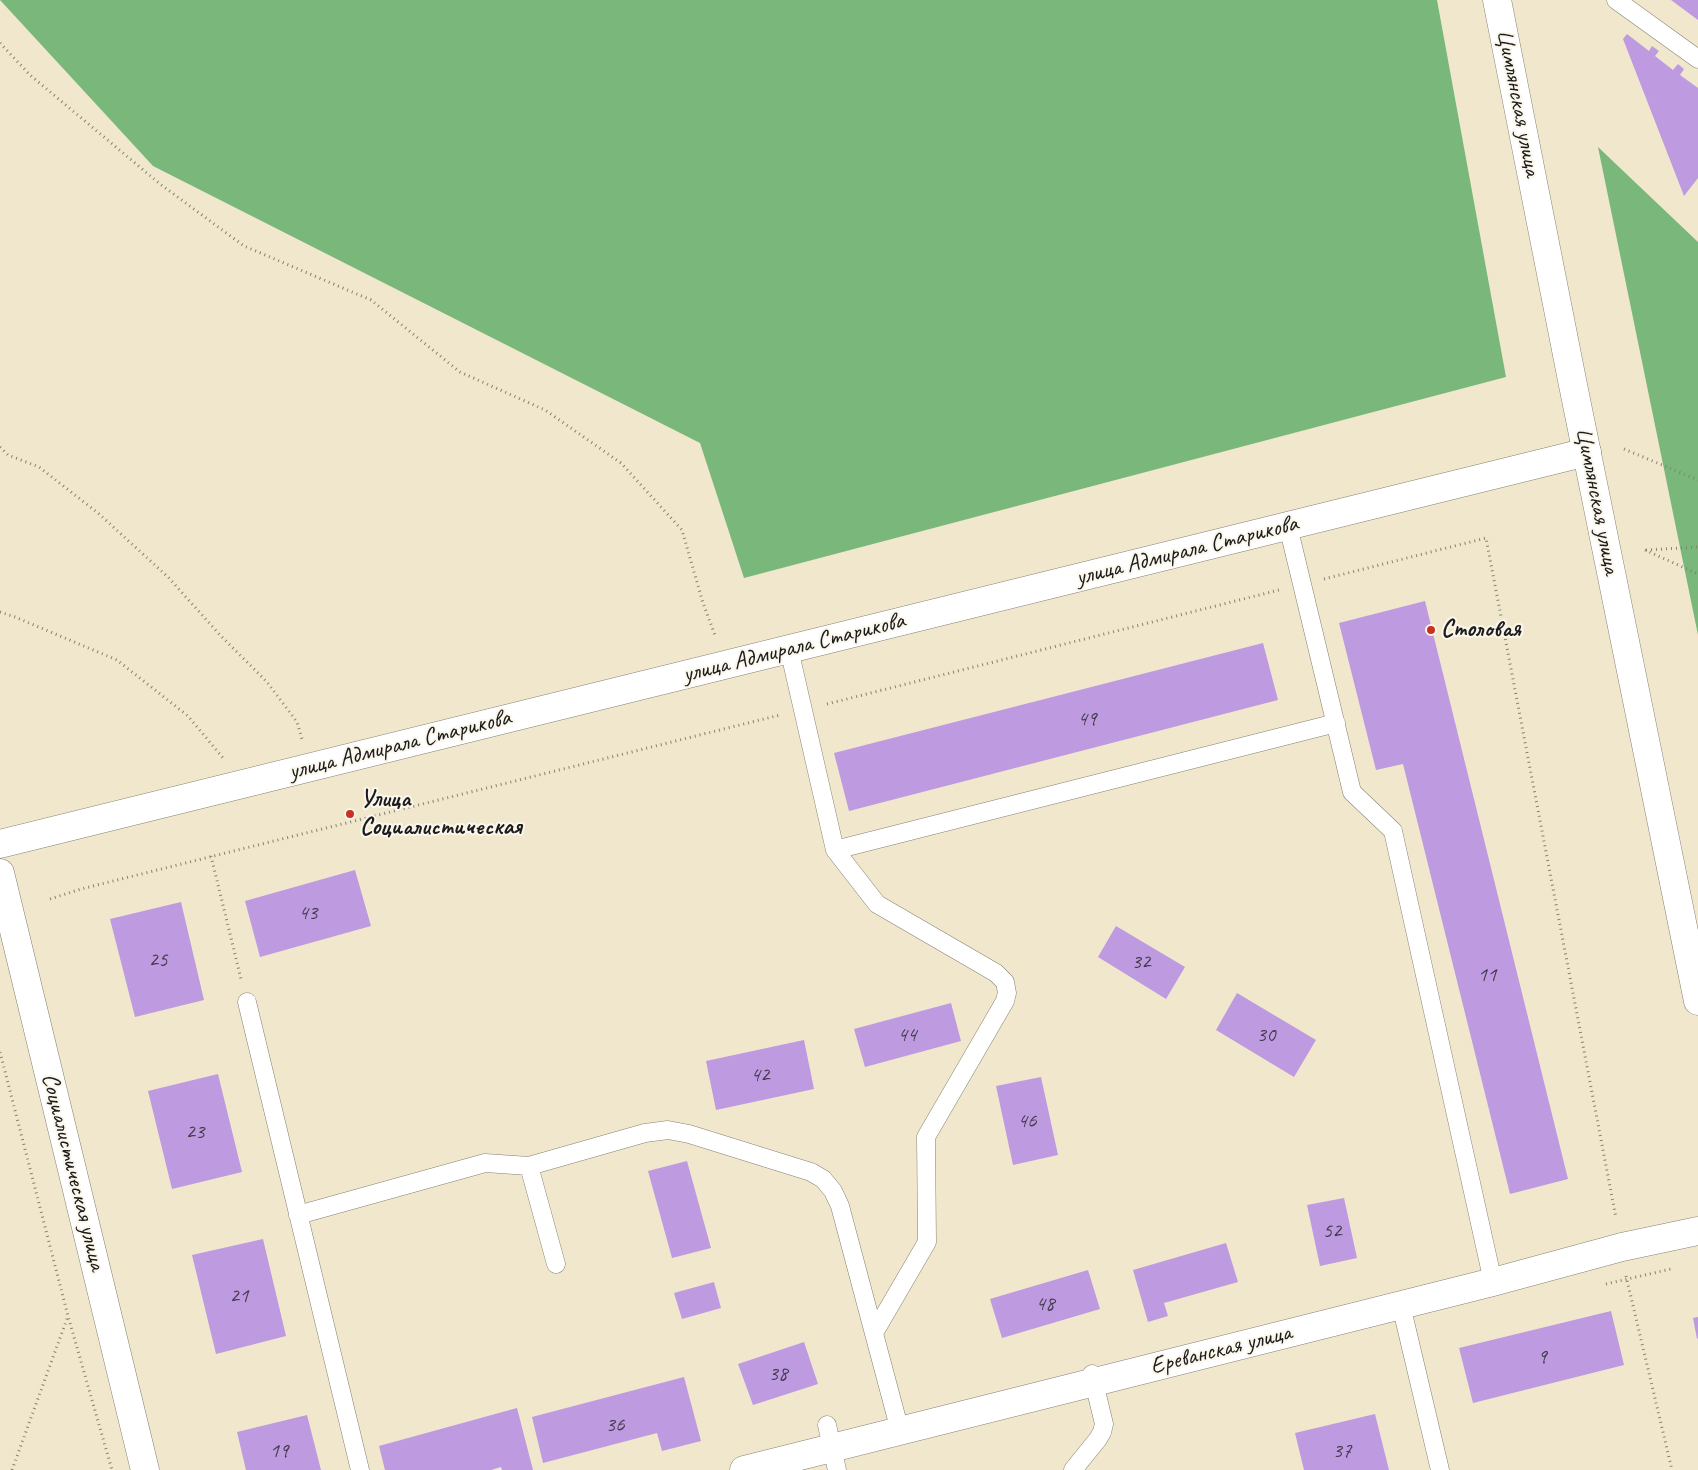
<!DOCTYPE html>
<html>
<head>
<meta charset="utf-8">
<style>
	body { margin:0 }
	canvas { display:block; background:#f0e7cc }
</style>
</head>
<body>
<canvas width="1698" height="1470"></canvas>
<script>
const c = document.querySelector('canvas').getContext('2d');
c.lineJoin = 'round';
function paint(path, color) {
  c.fillStyle = color;
  c.fill(path, 'evenodd');
}
function toPath(rows) {
  const path = new Path2D();
  for (const r of rows) {
    path.moveTo(r[0], r[1]);
    for (let i = 2; i < r.length; i += 2) path.lineTo(r[i], r[i + 1]);
  }
  return path;
}
function strokePath(path, color, width, dash) {
  c.strokeStyle = color;
  c.lineWidth = width;
  c.lineCap = dash ? 'butt' : 'round';
  c.setLineDash(dash || []);
  c.stroke(path);
}
function drawText(font, color, halo, rows, align = 'center') {
  c.font = font + ' Caveat,sans-serif';
  c.lineWidth = 4;
  c.setLineDash([]);
  c.textBaseline = 'middle';
  c.strokeStyle = halo;
  c.fillStyle = color;
  for (const [text, x, y, turn = 0] of rows) {
    c.save();
    c.translate(x, y);
    c.rotate((+turn || 0) * Math.PI / 180);
    c.textAlign = isNaN(turn) ? turn : align;
    if (halo) c.strokeText(text, 0, 0);
    c.fillText(text, 0, 0);
    c.restore();
  }
}
const forest = toPath([
	[0,0,1437,0,1506,377,744,578,700,443,153,166],
	[1598,147,1698,242,1698,635]
]);
const building = toPath([
	[1671,0,1698,0,1698,20],
	[1627,34,1649,51,1652,46,1659,51,1655,56,1673,70,1678,64,1684,69,1680,75,1698,88,1698,178,1684,196,1623,39],
	[1425,601,1568,1179,1510,1194,1403,764,1376,770,1339,623],
	[1263,643,1278,700,849,811,834,753],
	[355,870,371,926,260,957,245,901],
	[181,902,204,1000,135,1017,110,919],
	[1116,926,1185,967,1166,999,1098,957],
	[1237,993,1316,1040,1294,1077,1216,1030],
	[951,1003,961,1041,865,1067,854,1029],
	[804,1040,814,1089,716,1110,706,1061],
	[218,1074,242,1172,172,1189,148,1091],
	[1041,1077,1058,1155,1013,1165,996,1086],
	[687,1161,711,1248,672,1258,648,1171],
	[1344,1198,1357,1258,1320,1266,1307,1205],
	[263,1239,286,1336,216,1354,192,1255],
	[1226,1243,1238,1282,1164,1303,1168,1316,1148,1322,1133,1270],
	[1088,1270,1100,1309,1002,1338,990,1299],
	[714,1282,721,1308,682,1319,674,1293],
	[1611,1311,1624,1365,1473,1403,1459,1348],
	[1698,1317,1698,1338,1697,1339,1693,1318],
	[804,1342,818,1384,753,1405,738,1364],
	[684,1377,701,1441,662,1451,657,1433,543,1463,532,1417],
	[517,1408,533,1470,502,1470,501,1467,491,1470,385,1470,379,1446],
	[1375,1414,1389,1470,1304,1470,1295,1433],
	[307,1415,321,1470,246,1470,237,1432]
]);
const path = toPath([
	[0,43,30,75,160,184,244,246,371,300,460,372,545,410,621,463,682,530,703,603,716,638],
	[0,447,8,455,39,467,98,513,168,577,220,635,267,682,297,722,302,739],
	[1624,449,1698,480],
	[1645,550,1698,574],
	[1646,550,1698,547],
	[1324,579,1486,538,1616,1218],
	[0,612,15,617,117,660,188,716,223,758],
	[827,704,1279,590],
	[211,856,241,979],
	[50,899,81,889,780,715],
	[0,1052,68,1316,112,1470],
	[1626,1276,1672,1470],
	[1606,1284,1671,1269],
	[12,1470,68,1316]
]);
const lane = toPath([
	[1616,0,1698,59],
	[1288,526,1352,792,1393,831,1493,1282],
	[789,649,835,850,1336,723],
	[835,850,877,904,996,973,1005,982,1007,993,1005,1001,926,1137,927,1242,874,1333],
	[247,1002,360,1470],
	[298,1215,485,1163,529,1166],
	[556,1264,529,1166,645,1133,668,1130,689,1134,811,1172,823,1179,833,1191,840,1206,900,1431],
	[1401,1305,1440,1470],
	[827,1425,837,1470],
	[1073,1470,1098,1439,1102,1432,1104,1424,1092,1374]
]);
const street = toPath([
	[744,1470,1493,1282,1622,1247,1698,1231]
]);
const secondary = toPath([
	[0,844,1587,452],
	[0,873,145,1470]
]);
const primary = toPath([
	[1497,0,1572,380,1698,1001]
]);
const markers = [
	[1431,630,5,"#c8321e"],
	[350,814,5,"#c8321e"]
];
const numberNames = [
	["49",1087,719],
	["43",308,913],
	["25",158,960],
	["32",1141,962],
	["11",1487,975],
	["44",907,1035],
	["30",1266,1035],
	["42",760,1075],
	["46",1027,1121],
	["23",195,1132],
	["52",1332,1231],
	["21",239,1296],
	["48",1045,1304],
	["9",1542,1357],
	["38",778,1374],
	["36",615,1425],
	["19",279,1451],
	["37",1342,1451]
];
const streetNames = [
	["Цимлянская улица",1518,103,79],
	["Цимлянская улица",1597,501,79],
	["улица Адмирала Старикова",1187,551,-14],
	["улица Адмирала Старикова",794,648,-14],
	["улица Адмирала Старикова",400,745,-14],
	["Социалистическая улица",73,1172,76],
	["Ереванская улица",1221,1350,-14]
];
const poiNames = [
	["Столовая",1441,630],
	["Улица",360,800],
	["Социалистическая",360,828]
];
paint(forest, '#79b87a');
paint(building, '#be9ae1');
strokePath(lane, '#868274', 19);
strokePath(street, '#868274', 29);
strokePath(secondary, '#868274', 29);
strokePath(primary, '#868274', 29);
strokePath(path, '#868274', 3, [1, 4]);
strokePath(lane, '#fff', 18);
strokePath(street, '#fff', 28);
strokePath(secondary, '#fff', 28);
strokePath(primary, '#fff', 28);
for (const [x, y, r, color] of markers) {
  const dot = new Path2D();
  dot.arc(x, y, r, 0, 2 * Math.PI);
  c.fillStyle = color;
  c.fill(dot);
  strokePath(dot, '#fbf7ec', 2);
}
drawText('21px', '#443c4d', null, numberNames);
drawText('24px', '#1c1c1c', '#fbf7ec', streetNames);
drawText('bold 24px', '#1c1c1c', '#fbf7ec', poiNames, 'left');
</script>
</body>
</html>
